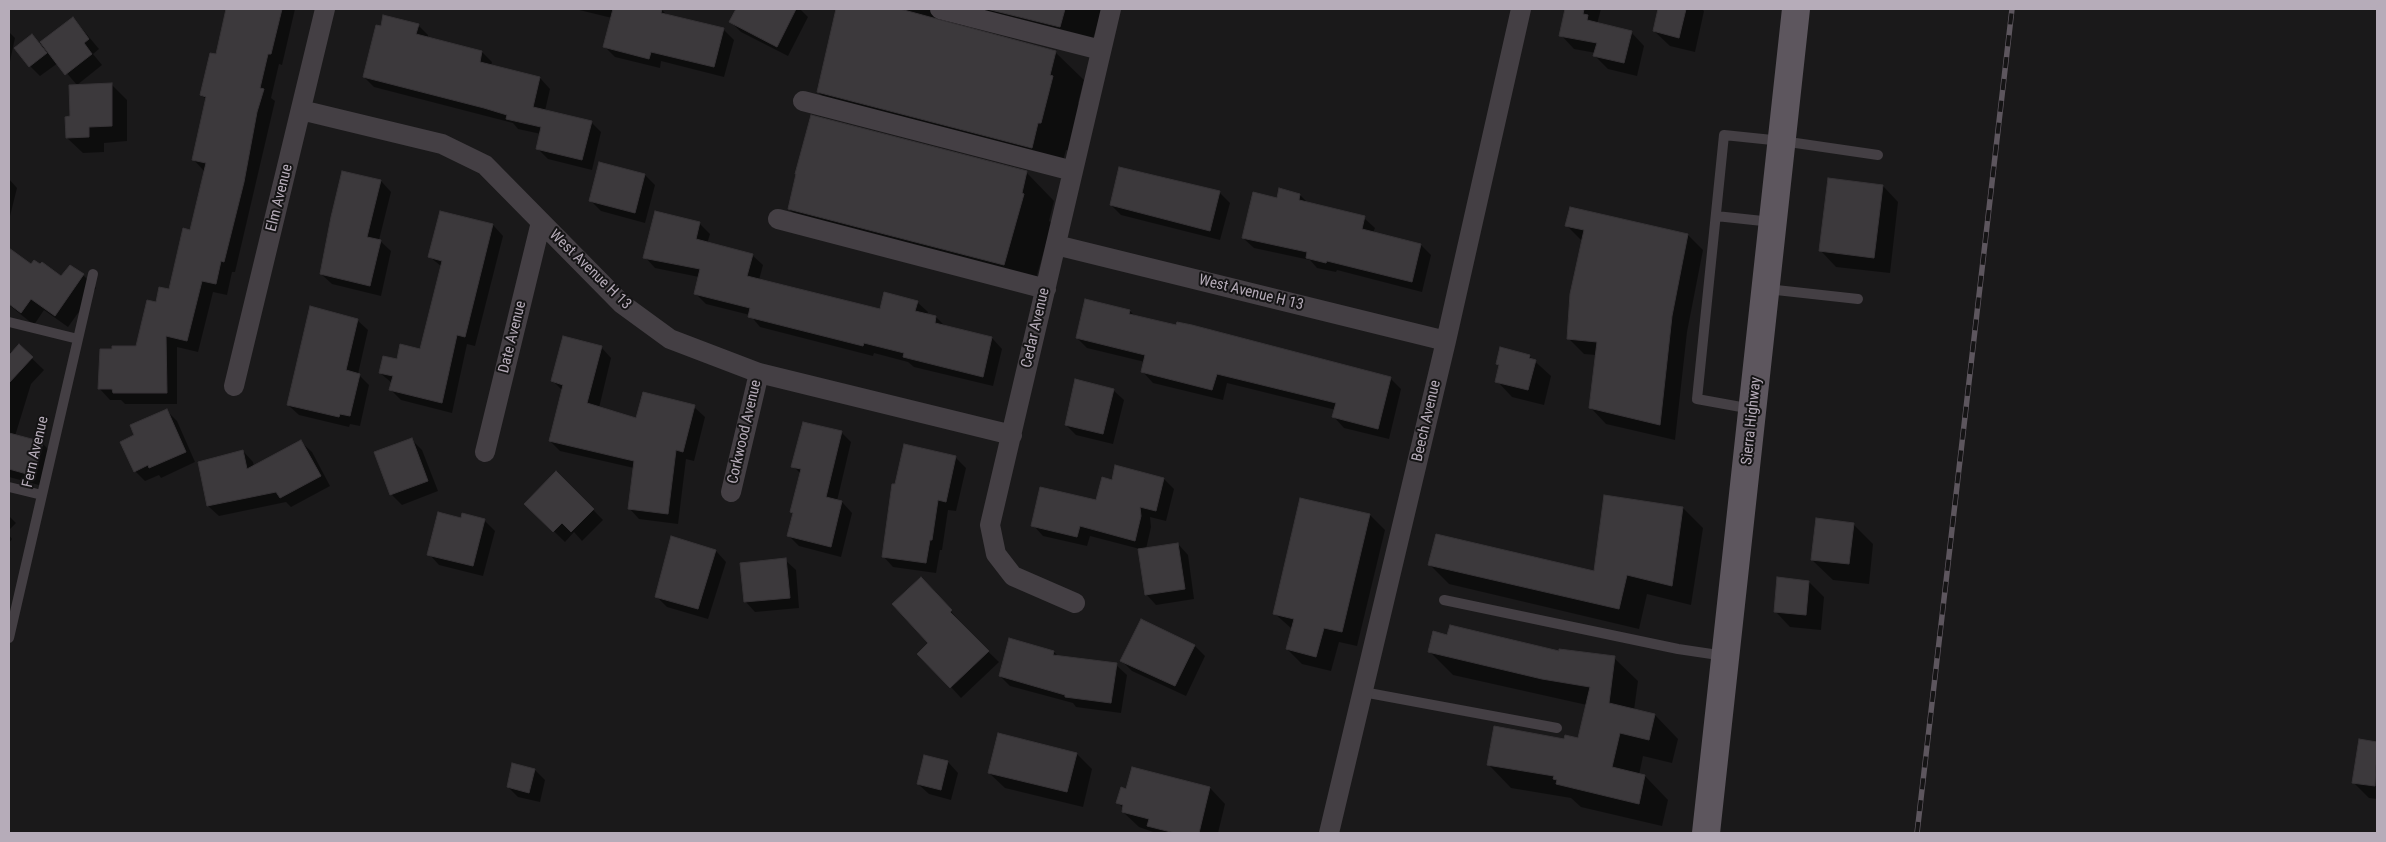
<!DOCTYPE html>
<html>
<head>
<meta charset="utf-8">
<style>
	body { margin:0 }
	#map { position:relative; width:2386px; height:842px; overflow:hidden; background:#1a191a; font-family:"Roboto Condensed",sans-serif }
	canvas { display:block }
	.frame { position:absolute; inset:0; border:10px solid #b6acb9; pointer-events:none }
</style>
</head>
<body>
<div id="map">
<canvas width="2386" height="842"></canvas>
<div class="frame"></div>
</div>
<script>
const c = document.querySelector('canvas').getContext('2d');
c.lineJoin = 'round';
function paint(path, color) {
  c.fillStyle = color;
  c.fill(path, 'evenodd');
}
function toPath(rows) {
  const path = new Path2D();
  for (const r of rows) {
    path.moveTo(r[0], r[1]);
    for (let i = 2; i < r.length; i += 2) path.lineTo(r[i], r[i + 1]);
  }
  return path;
}
function strokePath(path, color, width, dash) {
  c.strokeStyle = color;
  c.lineWidth = width;
  c.lineCap = dash ? 'butt' : 'round';
  c.setLineDash(dash || []);
  c.stroke(path);
}
function drawText(font, color, halo, rows, align = 'center') {
  c.font = font + ' "Roboto Condensed",sans-serif';
  c.lineWidth = 4;
  c.setLineDash([]);
  c.textBaseline = 'middle';
  c.strokeStyle = halo;
  c.fillStyle = color;
  for (const [text, x, y, turn = 0] of rows) {
    c.save();
    c.translate(x, y);
    c.rotate((+turn || 0) * Math.PI / 180);
    c.textAlign = isNaN(turn) ? turn : align;
    if (halo) c.strokeText(text, 0, 0);
    c.fillText(text, 0, 0);
    c.restore();
  }
}
const shadow = toPath([
	[227,9,295,9,282,65,279,64,271,98,275,101,235,272,232,272,227,295,213,292,198,352,177,347,177,404,125,404,121,400,110,400,99,388,137,347,157,304,170,290,191,232,204,171,193,159,207,100,201,95,217,56],
	[575,9,661,9,668,16,723,29,734,40,724,77,661,61,660,68,615,57,605,47,612,18],
	[738,9,800,9,808,17,788,56,741,32,731,22],
	[838,9,1102,9,1088,55,972,25,961,28,1055,52,1084,80,1078,103,1081,105,1069,151,1066,150,1059,175,846,120,818,92],
	[1566,9,1601,9,1597,24,1631,32,1644,46,1637,76,1608,69,1595,56,1596,53,1574,49,1561,35],
	[1659,9,1702,9,1704,11,1695,52,1670,46,1654,31],
	[73,18,99,49,93,54,102,65,77,85,58,63,40,76,30,66,32,36,40,43],
	[418,25,428,35,428,38,482,52,492,62,491,66,540,78,550,89,545,111,591,122,601,132,592,170,548,159,537,148,541,134,518,129,513,123,374,87,364,77],
	[9,32,15,38,9,66],
	[111,84,127,100,127,141,104,143,104,152,83,153,67,138,71,118],
	[1026,172,1054,201,1049,221,1052,223,1032,292,817,237,789,209],
	[645,175,655,185,645,223,601,211,591,201],
	[9,179,17,188,10,216,9,216],
	[381,181,391,192,379,240,391,251,381,296,332,284,321,274],
	[1883,186,1898,202,1890,273,1836,267,1821,251],
	[1219,192,1230,203,1220,240,1121,215,1111,205],
	[1300,195,1309,204,1364,218,1375,228,1373,233,1421,245,1431,255,1422,292,1337,270,1336,272,1317,268,1310,260,1254,248,1243,238],
	[441,212,493,225,503,236,475,346,467,344,452,413,401,400,391,390,392,383,380,373,397,361,421,350,442,267,430,257],
	[699,223,710,234,707,244,752,255,763,265,759,280,881,311,917,302,928,312,927,315,936,317,946,327,992,338,1002,349,993,386,914,367,908,362,874,353,873,356,760,327,750,315,706,304,695,293,699,277,655,268,645,257],
	[1567,226,1688,235,1703,250,1687,332,1675,440,1606,424,1591,408,1596,355,1584,354,1568,338,1583,242],
	[9,255,31,266,40,266,61,278,83,275,96,288,68,327,44,310,34,325,9,305],
	[1130,311,1136,317,1390,378,1401,389,1389,439,1344,428,1334,417,1336,410,1227,383,1223,400,1153,383,1143,372,1145,362,1087,348,1077,338],
	[357,320,368,330,358,374,369,385,360,426,350,424,349,427,299,415,288,405],
	[19,346,44,370,31,384,15,436,42,443,54,455,46,487,9,477,9,353],
	[601,347,611,358,599,408,637,419,694,407,705,417,694,461,686,459,678,524,639,519,629,508,634,468,560,451,550,441,563,391,552,380],
	[1529,356,1551,376,1544,405,1512,397,1497,381,1500,367,1497,364],
	[1113,390,1124,400,1113,444,1076,435,1066,425],
	[167,411,177,421,195,462,161,478,159,475,145,481,135,471,136,436],
	[841,432,851,442,837,501,842,502,852,513,841,557,799,546,789,536,794,515,791,512,801,474,793,466],
	[412,440,422,450,438,491,402,505,392,495,376,453],
	[301,442,312,452,330,486,291,507,286,502,219,516,208,506,199,463,243,451,253,462,254,467],
	[955,457,966,468,956,511,948,510,942,550,940,550,936,573,893,567,883,556],
	[556,472,603,520,582,541,574,532,565,542,526,504],
	[1164,479,1174,489,1166,521,1150,517,1151,527,1146,549,1178,544,1188,555,1194,599,1156,605,1146,594,1140,549,1090,536,1087,546,1043,536,1033,525,1097,501,1113,481],
	[1683,508,1703,528,1691,605,1647,594,1639,629,1449,584,1429,564,1595,573],
	[1370,515,1385,530,1357,646,1339,642,1331,671,1302,664,1287,649,1292,629,1274,613],
	[9,516,16,523,9,530],
	[462,519,484,520,495,531,483,576,439,565,429,554],
	[1853,524,1873,544,1869,584,1833,580,1812,560],
	[9,535,12,539,9,543],
	[672,538,716,551,726,562,708,619,667,607,656,596],
	[785,560,796,570,799,608,755,612,745,601],
	[1809,582,1824,597,1821,630,1790,627,1775,611],
	[931,589,977,641,999,662,961,698,951,687,930,643],
	[1141,620,1195,646,1205,656,1186,696,1132,671,1122,661],
	[1448,636,1560,652,1614,658,1638,681,1634,710,1655,715,1678,739,1672,763,1643,756,1639,775,1645,776,1668,800,1662,826,1581,807,1571,798,1511,788,1488,764,1565,740,1579,740,1587,705,1453,675,1429,651],
	[1054,652,1059,657,1116,665,1127,675,1121,713,1076,707,1073,703,1010,686,1000,676],
	[2360,740,2377,743,2377,799,2369,798,2354,783],
	[1077,754,1092,769,1083,807,1005,788,989,773],
	[948,762,958,773,951,800,929,794,918,784],
	[535,770,545,780,540,802,518,797,508,787],
	[1210,788,1225,804,1218,833,1156,833,1139,827,1123,812,1124,809,1118,803,1127,791]
]);
const building = toPath([
	[226,9,282,9,271,54,268,54,260,88,264,89,257,112,244,182,224,262,221,261,216,284,202,281,187,341,166,336,167,393,113,393,112,389,98,389,100,349,112,349,112,346,136,346,147,300,156,302,159,287,169,289,183,228,190,230,206,163,192,160,206,97,200,95,210,53,216,54,226,9],
	[613,9,662,9,661,13,724,28,714,67,651,52,649,59,603,47,613,9],
	[736,9,796,9,777,47,729,22,736,9],
	[836,9,900,9,1056,51,1050,75,1053,76,1041,123,1038,123,1032,148,817,92,836,9],
	[987,9,1065,9,1060,27,987,9],
	[1565,9,1584,9,1583,14,1588,15,1587,20,1632,31,1624,63,1593,56,1597,43,1559,36,1565,9],
	[1658,9,1686,9,1679,38,1653,31,1658,9],
	[383,15,419,24,416,34,482,51,480,62,540,77,533,107,592,121,582,160,536,149,541,127,506,119,507,115,484,108,363,77,376,25,381,26,383,15],
	[73,17,89,39,84,43,92,54,65,75,40,42,73,17],
	[32,34,47,53,29,67,14,48,32,34],
	[112,83,112,126,89,127,89,137,66,138,65,117,70,116,69,85,112,83],
	[811,115,1027,171,1022,193,1024,194,1004,265,788,209,796,174,795,174,811,115],
	[599,162,645,174,635,213,589,201,599,162],
	[1119,167,1220,191,1210,231,1110,205,1119,167],
	[342,171,381,180,367,237,381,240,370,286,320,274,331,217,342,171],
	[1828,178,1883,185,1874,258,1819,251,1828,178],
	[1279,188,1300,194,1299,200,1365,216,1362,229,1421,244,1412,282,1327,261,1326,263,1306,258,1307,252,1242,238,1253,192,1277,198,1279,188],
	[1570,207,1688,234,1672,316,1660,425,1589,408,1597,342,1567,339,1570,294,1584,230,1565,226,1570,207],
	[440,211,493,224,465,337,457,335,442,403,389,390,393,376,379,373,383,356,397,359,400,344,420,349,442,261,428,257,440,211],
	[655,211,700,222,696,239,753,254,747,276,880,309,884,292,918,301,915,311,936,316,935,323,992,337,983,377,903,357,904,353,864,343,863,346,748,317,750,308,694,294,700,269,643,258,655,211],
	[9,248,31,264,34,260,40,264,42,262,61,276,70,265,84,274,55,316,31,299,21,313,9,304,9,248],
	[1085,299,1130,310,1129,314,1176,325,1177,322,1192,325,1391,377,1378,429,1332,417,1336,403,1217,374,1212,390,1141,372,1145,355,1076,338,1085,299],
	[310,306,358,319,346,370,360,374,350,416,340,414,339,417,287,405,310,306],
	[563,336,602,346,587,403,636,418,643,392,695,405,683,452,676,450,668,514,628,509,634,461,549,441,563,385,551,381,563,336],
	[19,344,33,357,9,383,9,355,19,344],
	[1500,347,1530,355,1529,358,1536,360,1528,390,1495,382,1499,365,1496,364,1500,347],
	[1075,379,1114,389,1103,434,1065,425,1075,379],
	[167,409,186,452,149,468,148,465,134,472,120,442,134,435,130,425,167,409],
	[803,422,842,431,826,497,842,501,831,547,787,536,793,513,790,512,801,469,791,467,803,422],
	[9,433,43,442,34,476,9,469,9,433],
	[412,438,428,481,390,495,374,452,412,438],
	[301,440,321,476,280,498,276,492,207,506,198,462,243,450,247,469,301,440],
	[904,444,956,456,946,502,938,500,932,540,930,540,926,563,882,557,892,484,895,484,904,444],
	[1115,465,1164,478,1156,511,1140,507,1141,516,1135,541,1080,526,1077,537,1031,526,1040,487,1096,500,1102,477,1112,480,1115,465],
	[556,471,594,509,571,532,562,523,553,532,524,504,556,471],
	[1604,495,1683,507,1672,586,1627,575,1619,609,1428,565,1436,534,1594,571,1604,495],
	[1300,498,1370,514,1342,632,1324,628,1316,657,1286,649,1294,619,1273,614,1300,498],
	[438,512,461,518,462,513,485,519,473,566,427,555,438,512],
	[1816,518,1854,523,1849,564,1811,560,1816,518],
	[671,536,716,550,698,609,655,597,671,536],
	[1178,543,1185,589,1145,595,1138,549,1178,543],
	[786,558,790,598,744,602,740,563,786,558],
	[921,577,952,610,950,612,989,651,950,688,917,654,928,643,892,604,921,577],
	[1777,577,1809,581,1806,615,1774,612,1777,577],
	[1141,619,1195,645,1175,686,1120,661,1141,619],
	[1450,625,1559,651,1559,649,1615,656,1609,703,1655,714,1649,740,1620,733,1612,767,1645,775,1639,804,1556,784,1557,780,1553,779,1554,776,1487,765,1494,726,1564,739,1565,735,1578,738,1590,687,1542,679,1428,652,1433,631,1447,635,1450,625],
	[1009,638,1054,651,1053,655,1117,663,1111,703,1065,697,1065,695,999,676,1009,638],
	[998,733,1077,753,1067,792,988,773,998,733],
	[2359,739,2377,742,2375,786,2352,783,2359,739],
	[924,755,948,761,941,790,917,784,924,755],
	[512,763,535,769,529,793,507,787,512,763],
	[1132,767,1210,787,1199,833,1175,833,1147,826,1149,819,1122,812,1123,805,1116,803,1121,787,1126,789,1132,767]
]);
const service = toPath([
	[1716,216,1772,222],
	[1767,289,1858,299],
	[9,322,78,339],
	[1752,409,1697,399,1724,135,1782,141,1878,155],
	[9,487,42,495],
	[1444,600,1678,649,1725,656],
	[9,638,93,274],
	[1363,692,1557,728]
]);
const minor = toPath([
	[940,9,1101,50],
	[803,101,1073,171],
	[301,110,442,144,485,165,622,304,670,339,759,373,1012,435],
	[778,219,1046,289],
	[1056,245,1446,341],
	[234,386,325,9],
	[485,452,541,222],
	[731,492,759,373],
	[1075,603,1013,576,996,554,990,525,1111,9],
	[1329,833,1446,341,1521,9]
]);
const primary = toPath([
	[1706,833,1796,9]
]);
const rail = toPath([
	[1917,833,2012,9]
]);
const streetNames = [
	["Elm Avenue",280,198,-76],
	["West Avenue H 13",590,270,44],
	["West Avenue H 13",1251,293,14],
	["Cedar Avenue",1036,328,-77],
	["Date Avenue",513,337,-76],
	["Beech Avenue",1427,421,-77],
	["Sierra Highway",1752,421,-84],
	["Corkwood Avenue",745,432,-77],
	["Fern Avenue",36,452,-77]
];
paint(shadow, '#0007');
paint(building, '#3c393c');
strokePath(building, '#363336', 1);
strokePath(service, '#443f44', 10);
strokePath(minor, '#443f44', 20);
strokePath(primary, '#5d565e', 28);
strokePath(rail, '#5d565e', 5.5);
strokePath(rail, '#151415', 4, [11]);
drawText('15px', '#b6acb9', '#151415', streetNames);
</script>
</body>
</html>
